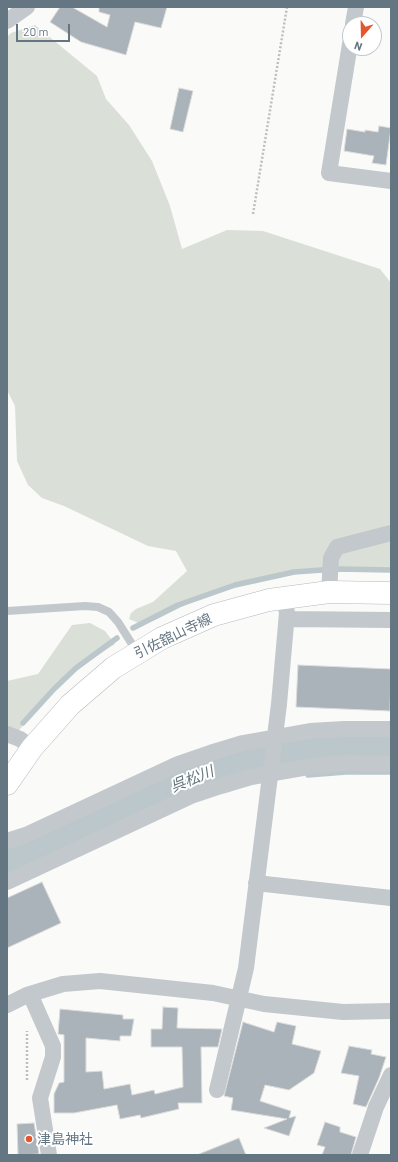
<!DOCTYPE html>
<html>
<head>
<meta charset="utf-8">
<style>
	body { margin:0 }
	#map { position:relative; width:398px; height:1162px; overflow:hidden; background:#fafaf8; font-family:Barlow,sans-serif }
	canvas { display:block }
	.frame { position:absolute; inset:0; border:8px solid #657683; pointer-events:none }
	.north { position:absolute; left:342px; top:16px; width:40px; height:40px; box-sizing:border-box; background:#fff; border:1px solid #c1c8cd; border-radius:50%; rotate:200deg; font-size:11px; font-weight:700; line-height:16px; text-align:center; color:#657683 }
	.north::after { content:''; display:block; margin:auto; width:14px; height:18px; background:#e4572e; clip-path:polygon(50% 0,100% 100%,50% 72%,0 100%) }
	.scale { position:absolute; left:16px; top:24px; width:54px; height:18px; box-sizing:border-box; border:2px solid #657683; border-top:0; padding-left:5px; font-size:12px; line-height:14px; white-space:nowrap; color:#657683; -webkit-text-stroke:3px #fff; paint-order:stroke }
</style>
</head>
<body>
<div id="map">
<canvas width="398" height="1162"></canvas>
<div class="frame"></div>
<div class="north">N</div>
<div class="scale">20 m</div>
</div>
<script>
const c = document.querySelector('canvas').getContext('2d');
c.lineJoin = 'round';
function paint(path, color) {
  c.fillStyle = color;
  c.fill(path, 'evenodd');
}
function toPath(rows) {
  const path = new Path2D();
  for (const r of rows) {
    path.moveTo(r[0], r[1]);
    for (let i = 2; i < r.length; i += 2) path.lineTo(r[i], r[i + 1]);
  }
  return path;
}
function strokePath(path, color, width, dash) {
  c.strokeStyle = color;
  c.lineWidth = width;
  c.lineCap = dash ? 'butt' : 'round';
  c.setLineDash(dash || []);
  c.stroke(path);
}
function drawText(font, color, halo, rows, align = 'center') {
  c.font = font + ' Barlow,"Noto Sans JP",sans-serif';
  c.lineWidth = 4;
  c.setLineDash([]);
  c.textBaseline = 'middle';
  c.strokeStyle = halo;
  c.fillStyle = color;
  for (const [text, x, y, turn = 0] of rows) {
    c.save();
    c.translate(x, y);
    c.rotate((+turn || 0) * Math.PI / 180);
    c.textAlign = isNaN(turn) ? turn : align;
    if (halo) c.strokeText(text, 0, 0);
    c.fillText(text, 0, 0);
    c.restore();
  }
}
const green = toPath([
	[35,25,97,76,106,99,129,125,152,161,170,206,182,249,227,230,263,231,380,269,391,283,391,572,330,572,295,574,259,581,231,587,200,598,153,621,141,624,129,619,131,613,136,609,153,602,187,571,176,551,148,546,64,506,42,498,28,485,17,461,15,406,7,390,7,37,11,33],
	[90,623,105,631,115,644,90,660,57,687,33,713,7,745,7,681,38,674,72,625]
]);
const stream = toPath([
	[336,569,391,570],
	[133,628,178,605,235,585,294,572,322,570],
	[23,723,54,689,76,668,117,638],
	[308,775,346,772,391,772]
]);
const river = toPath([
	[7,863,185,781,215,769,247,760,312,749,344,746,391,747]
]);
const building = toPath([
	[60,7,72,7,107,27,110,15,99,12,99,7,167,7,161,28,135,22,126,55,81,42,50,22,60,7],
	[179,88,193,91,183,132,170,129,179,88],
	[379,126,391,128,386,165,372,163,374,156,344,151,347,129,365,132,365,130,378,132,379,126],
	[298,665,391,669,390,711,296,707,298,665],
	[42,882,61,923,7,948,7,898,42,882],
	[163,1007,178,1008,177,1028,222,1029,218,1047,201,1047,202,1103,178,1103,179,1109,141,1118,140,1115,120,1119,117,1105,74,1113,54,1113,54,1094,59,1083,64,1082,64,1035,58,1034,60,1009,123,1015,123,1019,134,1019,131,1036,120,1036,120,1041,86,1038,86,1072,102,1071,104,1089,130,1084,132,1095,154,1090,155,1094,183,1087,182,1047,151,1047,151,1029,162,1029,163,1007],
	[243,1022,274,1032,277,1022,296,1026,292,1044,321,1051,314,1073,289,1090,265,1085,260,1101,291,1111,289,1118,296,1116,289,1136,264,1128,287,1119,231,1110,233,1098,224,1096,243,1022],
	[349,1046,372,1050,371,1054,386,1057,379,1078,366,1107,353,1104,359,1076,341,1073,349,1046],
	[325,1122,340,1127,340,1132,356,1137,351,1155,322,1155,325,1147,317,1145,325,1122],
	[34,1123,39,1154,18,1155,17,1124,34,1123],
	[239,1138,246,1155,199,1155,199,1154,239,1138]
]);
const path = toPath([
	[253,214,287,7],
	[27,1080,27,1031]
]);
const service = toPath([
	[7,611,85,606,98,607,109,612,118,622,137,652]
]);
const minor = toPath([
	[7,21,27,7],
	[353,24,356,7],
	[350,44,329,173,391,181],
	[329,592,331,558,337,547,391,533],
	[287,619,391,620],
	[7,734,20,739,32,748],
	[7,841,26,835,178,764,210,753,243,743,310,731,344,729,391,729],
	[7,882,191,796,221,786,251,777,314,766,345,763,391,764],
	[256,883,391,898],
	[30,994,53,1046,53,1057,40,1098,49,1155],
	[7,1005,27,995,63,984,100,981,213,993,264,1004,343,1012,391,1011],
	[217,1090,246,968,279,704,287,613,284,597],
	[360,1155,376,1107,391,1075]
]);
const secondary = toPath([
	[7,784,32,748,70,705,113,668,162,638,214,615,269,600,329,592,391,593]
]);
const markers = [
	[29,1139,4,"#e4572e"]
];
const streetNames = [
	["引佐舘山寺線",173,636,-26]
];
const poiNames = [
	["津島神社",37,1139]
];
const waterNames = [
	["呉松川",192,779,-22]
];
paint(green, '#dadfd7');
strokePath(stream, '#bbc7cb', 5.5);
strokePath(river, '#bbc7cb', 32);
paint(building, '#aab3b9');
strokePath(building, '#dcdcda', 1);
strokePath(secondary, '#b3babf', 23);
strokePath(path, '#bbbfc2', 2.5, [2, 2]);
strokePath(service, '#c3c8cc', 8);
strokePath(minor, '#c3c8cc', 16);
strokePath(secondary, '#fff', 22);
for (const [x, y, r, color] of markers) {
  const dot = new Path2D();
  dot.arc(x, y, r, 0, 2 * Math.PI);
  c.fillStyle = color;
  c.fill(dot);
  strokePath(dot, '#fff', 1.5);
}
drawText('14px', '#657683', '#fff', streetNames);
drawText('14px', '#657683', '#fff', poiNames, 'left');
drawText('italic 15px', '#60757c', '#fff', waterNames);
</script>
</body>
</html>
